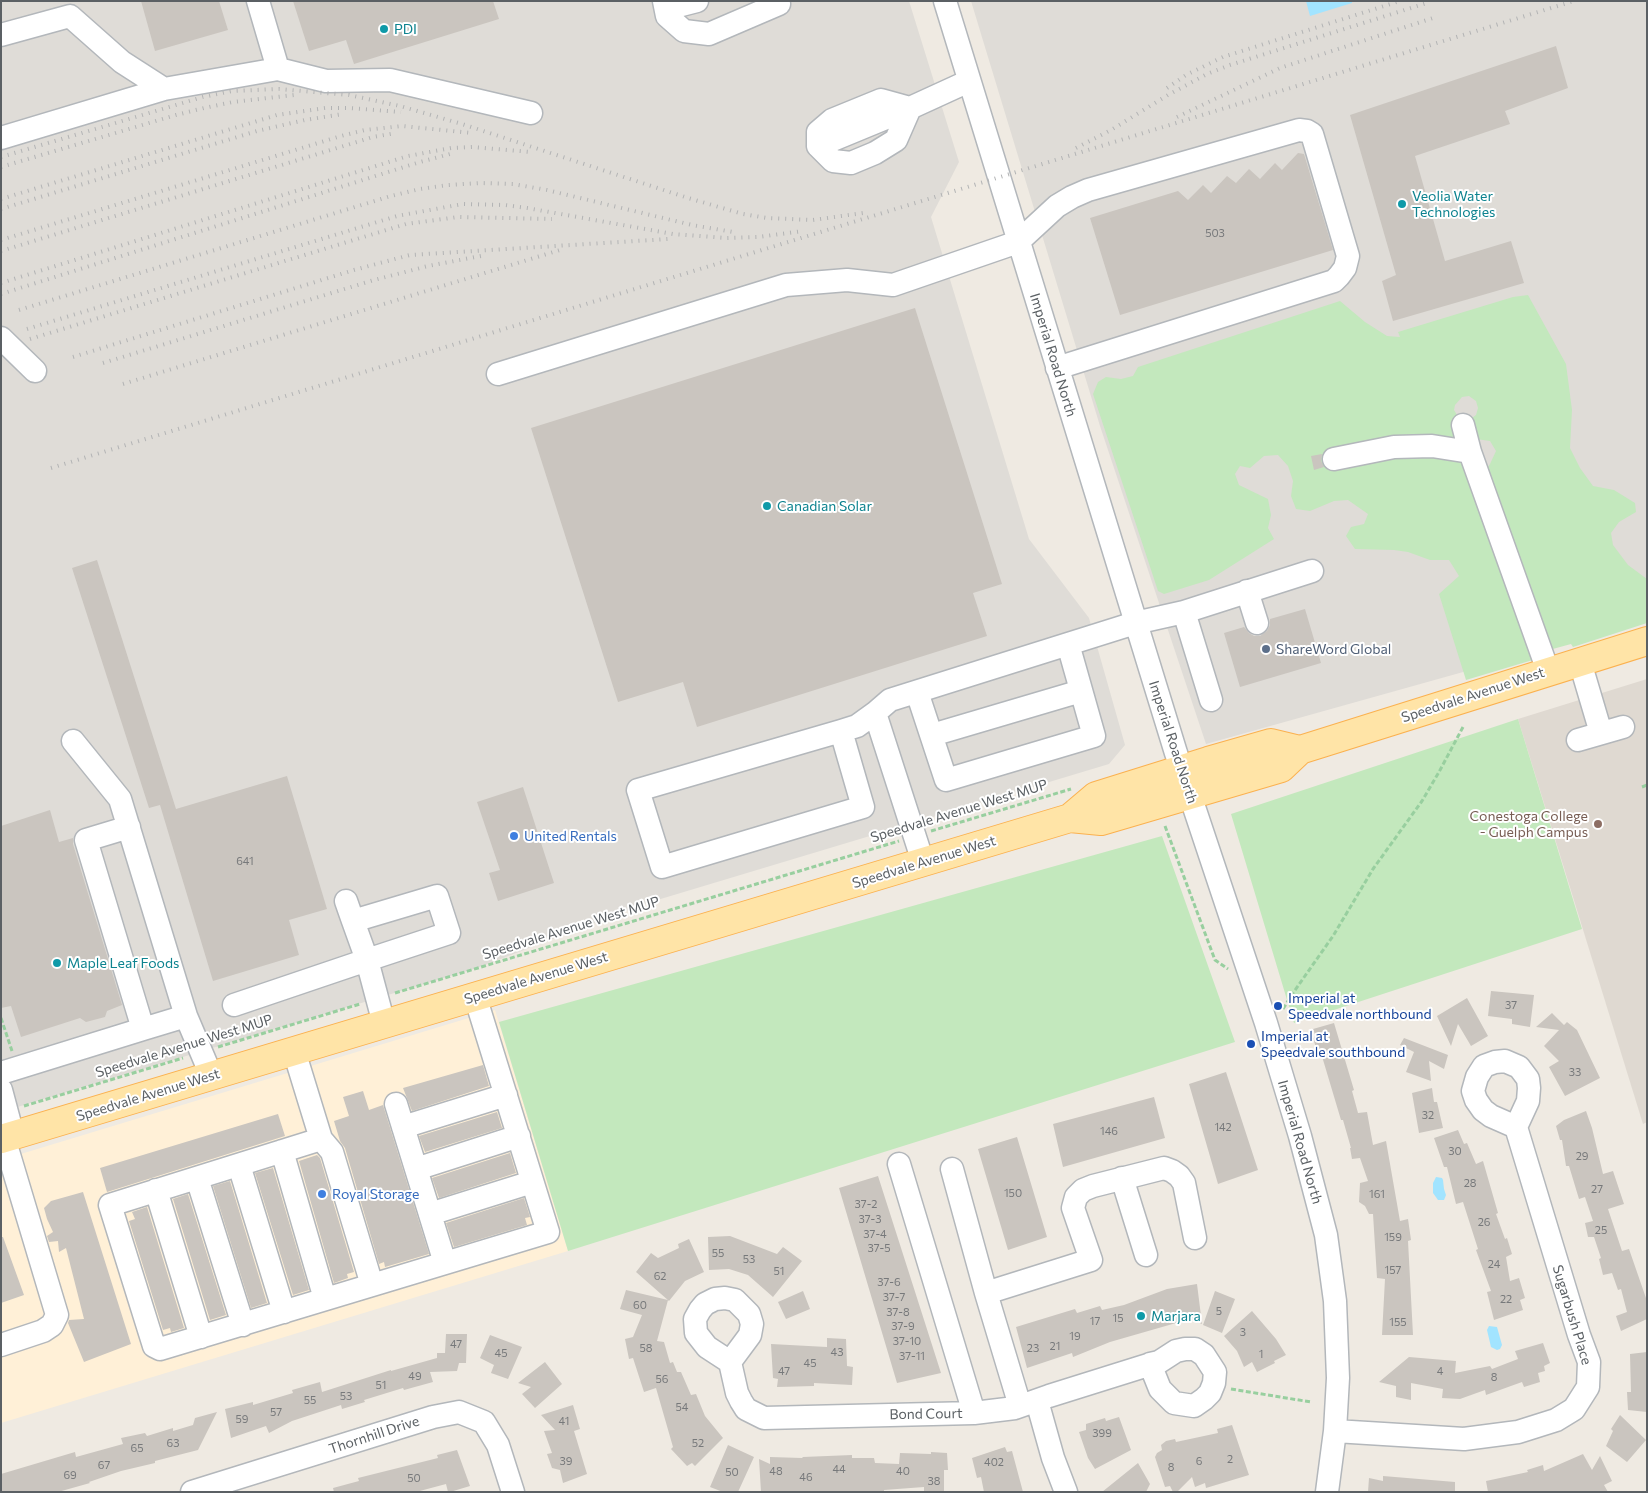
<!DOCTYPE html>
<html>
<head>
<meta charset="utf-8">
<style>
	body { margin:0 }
	#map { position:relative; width:1648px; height:1493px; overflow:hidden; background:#efeae2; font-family:Commissioner,sans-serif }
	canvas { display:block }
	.frame { position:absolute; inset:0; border:2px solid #5b6064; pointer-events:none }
</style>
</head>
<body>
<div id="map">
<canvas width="1648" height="1493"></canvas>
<div class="frame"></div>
</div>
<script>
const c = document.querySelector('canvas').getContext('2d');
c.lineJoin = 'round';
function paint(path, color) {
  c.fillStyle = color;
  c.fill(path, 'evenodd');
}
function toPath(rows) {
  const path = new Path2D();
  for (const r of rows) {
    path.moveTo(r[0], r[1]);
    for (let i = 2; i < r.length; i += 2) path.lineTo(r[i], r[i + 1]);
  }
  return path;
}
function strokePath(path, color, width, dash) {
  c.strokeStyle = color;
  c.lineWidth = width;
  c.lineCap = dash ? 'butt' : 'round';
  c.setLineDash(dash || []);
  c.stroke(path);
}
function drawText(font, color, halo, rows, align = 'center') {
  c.font = font + ' Commissioner,sans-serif';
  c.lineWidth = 4;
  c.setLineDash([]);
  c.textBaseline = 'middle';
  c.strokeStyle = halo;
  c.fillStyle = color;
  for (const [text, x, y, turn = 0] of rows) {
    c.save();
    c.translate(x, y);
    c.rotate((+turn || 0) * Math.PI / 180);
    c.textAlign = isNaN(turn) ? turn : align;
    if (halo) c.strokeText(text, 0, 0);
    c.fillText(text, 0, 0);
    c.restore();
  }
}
const commercial = toPath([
	[495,1010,568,1251,1,1423,1,1160]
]);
const industrial = toPath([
	[1,1,909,1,959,162,931,217,1029,539,1089,618,1125,745,1109,764,644,904,477,968,1,1112],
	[971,1,1647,1,1647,616,1531,653,1206,744,1100,426]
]);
const education = toPath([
	[1647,679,1647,1122,1643,1124,1518,719]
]);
const green = toPath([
	[1528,295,1566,364,1572,410,1570,448,1580,468,1593,486,1614,490,1635,503,1636,512,1619,522,1611,533,1613,545,1628,565,1647,579,1647,623,1573,647,1571,644,1549,650,1484,473,1490,464,1496,451,1490,441,1476,439,1469,420,1476,415,1478,408,1476,401,1469,396,1462,397,1455,405,1454,410,1457,415,1456,442,1467,459,1536,659,1466,680,1439,594,1459,576,1449,560,1430,560,1408,552,1394,550,1355,549,1346,536,1351,527,1364,524,1368,514,1348,500,1334,501,1310,511,1296,509,1291,496,1293,481,1288,466,1278,455,1264,456,1250,468,1240,466,1235,474,1239,485,1268,499,1271,515,1268,528,1274,539,1209,580,1164,594,1158,591,1093,394,1098,382,1106,377,1121,379,1133,376,1138,367,1340,301,1365,322,1387,336,1400,337,1398,332,1513,297],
	[1518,719,1582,929,1294,1023,1231,814],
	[1162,836,1235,1042,568,1251,499,1022]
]);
const water = toPath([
	[1306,1,1352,1,1352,3,1310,16],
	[1436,1177,1442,1178,1443,1180,1444,1189,1446,1195,1444,1200,1438,1200,1433,1193,1433,1183],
	[1489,1326,1497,1327,1502,1345,1500,1349,1497,1350,1491,1347,1487,1330]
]);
const building = toPath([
	[141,1,219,1,228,30,155,51],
	[293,1,493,1,499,19,354,64,346,40,309,51],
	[1556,46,1568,88,1505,111,1510,124,1415,156,1445,261,1511,241,1524,283,1393,321,1382,281,1396,275,1350,115],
	[1298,153,1304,154,1333,250,1120,315,1090,218,1178,191,1188,200,1203,185,1211,193,1227,176,1236,183,1249,169,1260,179,1275,163,1282,170],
	[915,308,1002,584,973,593,987,636,697,727,683,682,618,702,531,428],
	[1322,454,1321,461,1324,467,1314,470,1311,456],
	[97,560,176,809,287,776,327,909,289,920,299,955,213,981,160,805,149,808,72,568],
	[1305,609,1321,663,1240,687,1224,633,1244,627,1249,633,1254,636,1260,636,1267,631,1270,625,1270,619],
	[523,787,554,883,498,901,489,873,500,870,477,802],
	[50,810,59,842,73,838,73,844,122,1005,107,1011,105,1017,86,1022,80,1018,21,1037,11,1006,1,1008,1,826],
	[1491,991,1534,995,1530,1027,1512,1024,1512,1019,1488,1016],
	[1467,998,1488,1036,1471,1046,1458,1024,1451,1046,1437,1016],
	[1552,1013,1564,1025,1567,1022,1577,1030,1600,1078,1565,1096,1549,1067,1559,1061,1544,1046,1559,1030,1536,1027],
	[1334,1023,1354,1090,1352,1091,1358,1113,1367,1112,1373,1145,1386,1141,1400,1221,1408,1219,1411,1240,1408,1241,1413,1335,1382,1335,1385,1279,1377,1278,1373,1214,1369,1214,1365,1206,1359,1202,1360,1183,1368,1181,1360,1158,1352,1159,1350,1148,1351,1148,1343,1120,1341,1120,1321,1053,1318,1054,1313,1038,1316,1037,1313,1029],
	[1404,1038,1448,1055,1444,1069,1429,1061,1431,1081,1406,1072,1414,1052,1400,1045],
	[483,1065,489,1086,412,1111,403,1088],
	[1226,1072,1258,1170,1218,1184,1189,1084],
	[1432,1088,1434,1102,1437,1102,1443,1128,1419,1133,1412,1093],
	[363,1091,369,1110,383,1105,429,1254,385,1267,384,1262,379,1264,345,1148,340,1141,334,1121,349,1116,343,1097],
	[1154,1097,1165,1138,1063,1167,1053,1124],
	[1586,1111,1592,1128,1603,1174,1613,1171,1624,1204,1608,1209,1622,1251,1629,1249,1647,1301,1647,1319,1621,1331,1616,1316,1627,1312,1621,1289,1618,1290,1612,1273,1603,1275,1599,1259,1601,1258,1594,1237,1588,1237,1585,1223,1593,1221,1585,1197,1579,1199,1569,1166,1566,1166,1562,1140,1560,1140,1556,1126,1564,1120],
	[497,1112,502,1128,425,1152,419,1136],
	[278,1114,285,1136,107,1192,100,1168],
	[1458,1130,1464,1144,1467,1143,1476,1164,1483,1161,1498,1213,1496,1214,1505,1239,1507,1238,1512,1254,1506,1257,1510,1281,1519,1278,1525,1298,1520,1300,1523,1310,1494,1320,1487,1292,1491,1291,1476,1250,1478,1249,1463,1202,1456,1204,1447,1167,1444,1167,1434,1138],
	[1017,1137,1047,1237,1008,1250,978,1149],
	[510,1153,516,1173,439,1198,432,1178],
	[317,1155,320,1158,354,1272,347,1274,348,1278,334,1283,299,1161],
	[273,1168,309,1290,293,1295,255,1173],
	[878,1176,941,1373,897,1383,839,1188],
	[230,1181,267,1303,251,1308,213,1186],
	[83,1192,131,1344,84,1362,68,1323,69,1320,84,1319,66,1248,59,1252,58,1241,49,1242,47,1236,53,1232,47,1219,44,1208,51,1201],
	[188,1194,226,1315,210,1320,173,1199],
	[524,1198,530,1217,525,1218,527,1225,454,1247,446,1223],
	[147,1207,184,1328,171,1332,170,1328,163,1330,129,1221,135,1219,132,1212],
	[730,1236,777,1254,783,1247,802,1261,773,1297,748,1275,729,1269,709,1270,708,1237],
	[1,1237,3,1237,24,1295,1,1303],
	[689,1239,704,1272,685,1281,669,1301,636,1272,651,1253,658,1258,679,1248,678,1244],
	[1197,1284,1202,1324,1193,1320,1176,1323,1110,1342,1073,1357,1072,1353,1027,1368,1016,1327,1075,1309,1077,1313,1100,1306,1102,1310,1124,1305,1167,1289],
	[626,1290,668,1300,657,1341,664,1342,670,1363,673,1362,677,1372,681,1372,691,1395,696,1394,705,1416,723,1438,695,1466,692,1463,687,1466,671,1449,673,1447,656,1388,644,1392,633,1358,629,1359,625,1339,633,1337,642,1315,620,1309],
	[803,1291,810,1309,786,1319,778,1302],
	[1215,1291,1235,1299,1222,1333,1203,1325],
	[1252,1311,1276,1339,1286,1355,1274,1361,1275,1363,1257,1372,1252,1362,1244,1367,1237,1351,1224,1336],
	[446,1334,467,1334,466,1363,459,1363,457,1371,430,1372,433,1382,404,1390,403,1388,364,1400,365,1402,342,1409,341,1405,292,1421,269,1433,266,1426,231,1438,225,1409,253,1402,253,1405,293,1393,292,1390,320,1382,322,1392,391,1370,391,1371,437,1358,437,1353,445,1353],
	[490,1335,522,1347,508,1379,491,1373,494,1365,480,1358],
	[827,1338,846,1339,847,1366,853,1367,852,1385,814,1383,814,1386,777,1387,778,1379,773,1378,771,1344,827,1347],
	[1543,1343,1550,1363,1544,1366,1545,1371,1538,1373,1540,1382,1524,1387,1522,1382,1486,1395,1485,1390,1460,1399,1442,1398,1443,1389,1411,1383,1411,1400,1396,1397,1396,1386,1379,1382,1409,1357,1456,1361,1455,1373,1490,1366,1492,1369,1518,1359,1515,1351],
	[1647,1352,1647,1412,1628,1410,1627,1392,1631,1392,1630,1354],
	[545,1362,562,1384,535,1408,522,1394,531,1387,518,1383],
	[573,1405,580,1429,574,1431,587,1474,563,1483,560,1470,552,1468,547,1454,552,1453,544,1431,555,1430,541,1415],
	[217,1412,198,1450,155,1461,155,1463,121,1471,89,1482,90,1483,58,1492,1,1492,1,1474,75,1452,76,1457,123,1444,121,1438,145,1433,147,1436,173,1428,173,1431,193,1425,195,1418],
	[1620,1415,1646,1440,1627,1462,1606,1446,1613,1431,1611,1429],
	[1119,1417,1131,1450,1095,1469,1088,1458,1079,1432,1086,1430,1086,1424,1105,1418,1106,1421],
	[1232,1425,1249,1475,1206,1488,1205,1483,1195,1487,1192,1477,1177,1492,1173,1492,1170,1486,1165,1487,1155,1457,1157,1453,1162,1450,1161,1445,1166,1441,1175,1439,1176,1442,1218,1433,1217,1429],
	[728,1445,754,1457,738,1492,723,1492,710,1487],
	[1005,1447,1007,1452,1012,1451,1023,1492,984,1492,981,1477,977,1478,972,1458],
	[457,1450,470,1486,450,1492,448,1492,446,1484,416,1492,334,1492,333,1488,359,1481,358,1478,438,1458,437,1455],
	[931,1452,947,1453,948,1470,944,1470,944,1492,924,1492,924,1487,884,1490,884,1492,761,1492,759,1459,770,1464,770,1457,802,1458,803,1457,852,1455,852,1458,874,1458,875,1463,899,1464,900,1453,931,1454],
	[1583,1454,1592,1470,1600,1456,1612,1481,1604,1485,1608,1492,1488,1492,1486,1481,1528,1472,1527,1470,1543,1465,1544,1471],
	[1138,1463,1150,1484,1146,1492,1102,1492],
	[1383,1476,1455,1482,1455,1492,1368,1492,1369,1478,1383,1481]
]);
const path = toPath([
	[1642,787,1647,785],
	[1165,826,1215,960,1228,969],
	[931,831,1071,789],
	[395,993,899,841],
	[1283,1009,1293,993,1333,936,1373,869,1422,801,1439,772,1463,727],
	[1,1018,12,1051],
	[218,1047,360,1004],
	[24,1106,183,1058],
	[1231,1389,1311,1402]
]);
const minor = toPath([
	[664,1,667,16,684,31,709,34,779,4,778,1],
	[945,1,1176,753,1266,1023,1300,1136,1326,1235,1335,1301,1338,1378,1335,1431,1327,1492],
	[666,9,697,1],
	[1,35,70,16,122,62,164,89,278,69,258,1],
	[278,69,326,81,390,80,531,113],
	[910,108,896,140,875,153,851,163,833,161,818,146,818,132,832,120,881,100,910,108,969,81],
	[1,138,164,89],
	[818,146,910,108],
	[1,338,35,371],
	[498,374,786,285,847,280,893,285,1018,242,1057,206,1072,197,1088,190,1299,130,1307,131,1312,134,1348,256,1345,268,1339,276,1334,281,1057,368],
	[1463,425,1470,452,1548,671],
	[1334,459,1394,447,1432,446,1470,452],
	[1247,591,1257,623],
	[1184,612,1211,700],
	[1580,662,1601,733],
	[917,692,946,780,1094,736,1068,644],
	[841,731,863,807,662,867,638,790,841,731,857,726,875,713],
	[932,735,1081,691],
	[1578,740,1623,727],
	[73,741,120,799,186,1016,211,1075],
	[129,827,86,840,143,1029,186,1016],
	[923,862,875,713,890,700,1135,623,1184,612,1312,571],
	[346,901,353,921],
	[234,1005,367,960,449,933,437,896,353,921,367,960,384,1024],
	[294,1051,321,1139,332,1152,372,1285],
	[1,1073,143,1029],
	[1,1090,13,1135],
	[396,1104,445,1263],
	[403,1127,506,1095],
	[321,1139,110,1205,154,1346,160,1349,548,1232,475,996],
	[282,1151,325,1299],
	[899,1164,974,1413],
	[239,1165,284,1312],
	[416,1169,519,1136],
	[952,1169,986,1293,1020,1406],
	[197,1178,243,1325],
	[1122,1178,1146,1255],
	[156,1190,201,1337],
	[430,1214,532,1182],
	[986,1293,1091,1260,1073,1208,1076,1197,1083,1190,1093,1186,1164,1168,1172,1171,1179,1176,1184,1183,1195,1238],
	[1,1345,43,1331,52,1325,57,1315,4,1138],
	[730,1362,750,1335,752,1324,749,1314,735,1300,725,1298,715,1299,705,1304,700,1310,695,1319,696,1333,707,1347,730,1362,737,1393,741,1401,746,1409,764,1418,974,1413,1015,1408,1049,1396,1148,1365,1150,1364,1159,1362,1176,1351,1185,1349,1195,1349,1204,1355,1215,1372,1214,1383,1210,1393,1204,1399,1194,1406,1174,1403,1160,1389,1150,1364],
	[1037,1401,1053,1458,1066,1492],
	[1335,1431,1464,1439,1518,1432,1556,1420,1574,1409,1588,1387,1589,1362,1579,1335,1516,1127,1528,1101,1529,1088,1528,1079,1519,1067,1505,1061,1495,1062,1484,1066,1477,1077,1473,1091,1476,1100,1483,1110,1491,1116,1516,1127],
	[192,1492,433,1417,459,1412,484,1422,498,1445,513,1492]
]);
const major = toPath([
	[1070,818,1096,796,1208,761,1271,743,1300,750],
	[1,1139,1070,818,1101,821,1281,768,1300,750,1647,641]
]);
const rail = toPath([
	[1167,88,1186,75,1223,57,1400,1],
	[1177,117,1280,68,1433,18],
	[1076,148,1111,130,1168,95,1207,74,1230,65,1430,2],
	[1,157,203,97,232,91,279,89,349,95,400,106,462,124,688,198,743,214,767,218,813,220,863,213],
	[1,167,176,115,204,108,233,102,294,95],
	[1,199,277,115,325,108,349,108,401,112],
	[1,209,257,131,305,120,343,114],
	[1,240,341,136,365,130,402,126,472,133],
	[1,251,373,137,396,133],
	[1,283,408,156,451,148,472,147,531,152],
	[1,294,420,162,450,154],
	[19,310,391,196,420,189,448,185,480,183,513,184,547,190,692,225,733,232],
	[27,329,397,216,463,204,505,205,527,208,673,234,726,238,758,237,803,231],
	[30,339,406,224,458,217,552,219],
	[73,357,354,270,410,255,668,239],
	[103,363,374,280,428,266,486,255],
	[123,384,560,250],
	[51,468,1574,1]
]);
const markers = [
	[384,29,5,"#0f9aa8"],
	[1402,204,5,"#0f9aa8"],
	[767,506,5,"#0f9aa8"],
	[1266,649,5,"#5c6f8a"],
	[1598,824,5,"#8d6e63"],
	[514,836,5,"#3f7fe0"],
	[57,963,5,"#0f9aa8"],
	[1278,1006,5,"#1a4fb4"],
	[1251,1044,5,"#1a4fb4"],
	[322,1194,5,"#3f7fe0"],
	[1141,1316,5,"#0f9aa8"]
];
const numberNames = [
	["503",1215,233],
	["641",245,861],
	["37",1511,1005],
	["33",1575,1072],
	["32",1428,1115],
	["142",1223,1127],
	["146",1109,1131],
	["30",1455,1151],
	["29",1582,1156],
	["28",1470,1183],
	["27",1597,1189],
	["150",1013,1193],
	["161",1377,1194],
	["37-2",866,1204],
	["37-3",870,1219],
	["26",1484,1222],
	["25",1601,1230],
	["37-4",875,1234],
	["159",1393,1237],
	["37-5",879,1248],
	["55",718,1253],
	["53",749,1259],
	["24",1494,1264],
	["157",1393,1270],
	["51",779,1271],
	["62",660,1276],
	["37-6",889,1282],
	["37-7",894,1297],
	["22",1506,1299],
	["60",640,1305],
	["5",1219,1311],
	["37-8",898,1312],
	["15",1118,1318],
	["17",1095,1321],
	["155",1398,1322],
	["37-9",903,1326],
	["3",1243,1332],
	["19",1075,1336],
	["37-10",907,1341],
	["47",456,1344],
	["21",1055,1346],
	["58",646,1348],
	["23",1033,1348],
	["43",837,1352],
	["45",501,1353],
	["1",1261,1354],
	["37-11",912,1356],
	["45",810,1363],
	["47",784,1371],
	["4",1440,1371],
	["49",415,1376],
	["8",1494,1377],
	["56",662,1379],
	["51",381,1385],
	["53",346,1396],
	["55",310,1400],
	["54",682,1407],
	["57",276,1412],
	["59",242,1419],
	["41",564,1421],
	["399",1102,1433],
	["63",173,1443],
	["52",698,1443],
	["65",137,1448],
	["2",1230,1459],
	["39",566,1461],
	["6",1199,1461],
	["402",994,1462],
	["67",104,1465],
	["8",1171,1467],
	["44",839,1469],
	["48",776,1471],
	["40",903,1471],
	["50",732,1472],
	["69",70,1475],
	["46",806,1477],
	["50",414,1478],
	["38",934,1481]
];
const cultureNames = [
	["PDI",394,29],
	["Veolia Water",1412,196],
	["Technologies",1412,212],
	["Canadian Solar",777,506],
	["Maple Leaf Foods",67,963],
	["Marjara",1151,1316]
];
const streetNames = [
	["Imperial Road North",1053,355,73],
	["Speedvale Avenue West",1473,695,-18],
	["Imperial Road North",1173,742,72],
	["Speedvale Avenue West MUP",959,811,-17],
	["Speedvale Avenue West",924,862,-17],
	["Speedvale Avenue West MUP",571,928,-17],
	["Speedvale Avenue West",536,978,-17],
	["Speedvale Avenue West MUP",184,1046,-17],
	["Speedvale Avenue West",148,1095,-17],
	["Imperial Road North",1300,1142,74],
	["Sugarbush Place",1572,1315,73],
	["Bond Court",926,1414,-1],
	["Thornhill Drive",374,1435,-18]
];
const serviceNames = [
	["ShareWord Global",1276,649]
];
const educationNames = [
	["Conestoga College",1588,816],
	["- Guelph Campus",1588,832]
];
const shopNames = [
	["United Rentals",524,836],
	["Royal Storage",332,1194]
];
const transitNames = [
	["Imperial at",1288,998],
	["Speedvale northbound",1288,1014],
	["Imperial at",1261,1036],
	["Speedvale southbound",1261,1052]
];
paint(commercial, '#fff0d7');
paint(industrial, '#dfdcd7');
paint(education, '#dfd9d1');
paint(green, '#c3e8bd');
paint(water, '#a2e4ff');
paint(building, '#cac5bf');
strokePath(minor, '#b3b7bb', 25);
strokePath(major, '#fbb14f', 30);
strokePath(path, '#98cf9f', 3, [5, 2.5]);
strokePath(minor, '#fff', 22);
strokePath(major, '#ffe4a7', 28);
strokePath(rail, '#b2b3b4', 4, [1, 6]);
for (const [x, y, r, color] of markers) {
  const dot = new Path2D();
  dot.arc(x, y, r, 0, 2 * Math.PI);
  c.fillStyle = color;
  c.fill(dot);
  strokePath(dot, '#fff', 2);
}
drawText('11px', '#77797b', null, numberNames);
drawText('14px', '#0d838f', '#fff', cultureNames, 'left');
drawText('14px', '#5b6064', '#fff', streetNames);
drawText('14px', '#4e5e75', '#fff', serviceNames, 'left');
drawText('14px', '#785e54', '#fff', educationNames, 'right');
drawText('14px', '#366cbe', '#fff', shopNames, 'left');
drawText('14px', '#164399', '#fff', transitNames, 'left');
</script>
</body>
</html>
